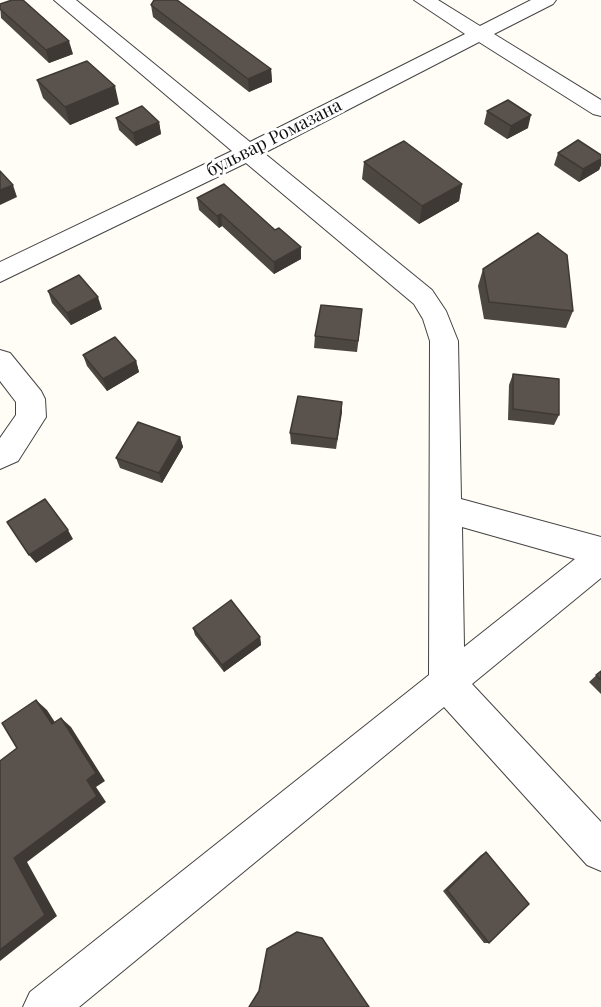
<!DOCTYPE html>
<html>
<head>
<meta charset="utf-8">
<style>
	body { margin:0 }
	canvas { display:block; background:#fffdf5 }
</style>
</head>
<body>
<canvas width="601" height="1007"></canvas>
<script>
const c = document.querySelector('canvas').getContext('2d');
c.lineJoin = 'round';
function toPath(rows) {
  const path = new Path2D();
  for (const r of rows) {
    path.moveTo(r[0], r[1]);
    for (let i = 2; i < r.length; i += 2) path.lineTo(r[i], r[i + 1]);
  }
  return path;
}
function strokePath(path, color, width, dash) {
  c.strokeStyle = color;
  c.lineWidth = width;
  c.lineCap = dash ? 'butt' : 'round';
  c.setLineDash(dash || []);
  c.stroke(path);
}
function paint(path, color) {
  c.fillStyle = color;
  c.fill(path, 'evenodd');
}
function drawText(font, color, halo, rows, align = 'center') {
  c.font = font + ' "Playfair Display",serif';
  c.lineWidth = 6;
  c.setLineDash([]);
  c.textBaseline = 'middle';
  c.strokeStyle = halo;
  c.fillStyle = color;
  for (const [text, x, y, turn = 0] of rows) {
    c.save();
    c.translate(x, y);
    c.rotate((+turn || 0) * Math.PI / 180);
    c.textAlign = isNaN(turn) ? turn : align;
    if (halo) c.strokeText(text, 0, 0);
    c.fillText(text, 0, 0);
    c.restore();
  }
}
const minor = toPath([
	[54,0,76,0,250,142,465,34,414,0,438,0,480,26,531,0,556,0,553,4,494,34,601,100,601,116,593,114,479,42,264,153,432,290,446,311,458,341,461,499,601,537,601,578,472,684,601,822,601,871,587,865,444,707,79,1007,23,1007,30,992,429,675,430,341,423,319,414,304,246,163,0,282,0,262,232,151,54,0],
	[462,527,575,559,464,647,462,527],
	[0,350,10,353,41,391,45,399,46,417,18,461,0,469,0,438,16,415,16,402,0,381,0,350]
]);
const wall = toPath([
	[0,4,73,54,49,63,1,18],
	[151,5,271,69,272,82,249,92,153,17],
	[37,80,119,104,70,125,43,98],
	[487,111,528,128,507,139,484,124],
	[116,118,159,122,161,134,136,146,119,130],
	[558,153,601,155,601,165,599,170,579,182,554,165],
	[364,162,462,184,459,201,419,224,362,179],
	[197,198,301,259,274,274,222,226,219,228,199,210],
	[483,269,573,311,566,328,484,319,478,286],
	[48,291,102,309,71,325,52,303],
	[361,321,357,352,314,348,315,336],
	[83,355,136,361,139,372,107,391,87,366],
	[513,374,559,415,554,425,508,420,509,385],
	[342,402,336,449,291,444,290,433],
	[180,437,183,447,162,483,120,468,116,458],
	[193,628,260,637,261,645,224,672,195,635],
	[601,671,601,694,589,682],
	[486,852,489,943,484,943,443,891,481,855]
]);
const shadedWall = toPath([
	[69,41,73,54,49,63,46,50],
	[271,69,272,82,249,92,248,79],
	[115,86,119,104,70,125,65,107],
	[531,115,528,128,507,139,511,126],
	[159,122,161,134,136,146,133,133],
	[601,159,601,165,599,170,579,182,583,169],
	[462,184,459,201,419,224,422,206],
	[13,185,17,197,0,205,0,190],
	[221,214,222,226,219,228,217,216],
	[301,247,301,259,274,274,274,262],
	[98,297,102,309,71,325,67,313],
	[136,361,139,372,107,391,103,379],
	[342,402,342,413,336,449,337,439],
	[180,437,183,447,162,483,159,473],
	[68,530,73,539,36,563,29,555],
	[260,637,261,645,224,672,222,665],
	[36,700,47,710,62,733,52,724],
	[61,718,71,727,105,781,96,787,106,802,27,862,57,916,0,961,0,950,14,858]
]);
const building = toPath([
	[12,0,23,0,69,41,46,50,0,9,0,4,12,0],
	[154,0,177,0,271,69,248,79,151,5,154,0],
	[87,61,115,86,65,107,37,80,87,61],
	[508,100,531,115,511,126,487,111,508,100],
	[142,106,159,122,133,133,116,118,142,106],
	[578,140,601,155,601,159,583,169,558,153,578,140],
	[404,141,462,184,422,206,364,162,404,141],
	[0,171,13,185,0,190,0,171],
	[224,184,275,230,279,228,301,247,274,262,221,214,217,216,197,198,224,184],
	[538,233,567,255,573,311,489,302,483,269,538,233],
	[79,275,98,297,67,313,48,291,79,275],
	[321,305,362,309,358,341,315,336,321,305],
	[115,337,136,361,103,379,83,355,115,337],
	[513,374,559,379,559,415,513,409,513,374],
	[298,396,342,402,337,439,290,433,298,396],
	[138,422,180,437,159,473,116,458,138,422],
	[45,499,68,530,29,555,7,522,45,499],
	[231,600,260,637,222,665,193,628,231,600],
	[601,671,601,680,596,675,601,671],
	[36,700,52,724,61,718,96,773,87,780,97,796,14,858,45,915,0,950,0,761,17,748,2,723,36,700],
	[486,852,529,904,489,943,447,890,486,852],
	[297,932,322,938,369,1007,249,1007,259,991,267,949,297,932]
]);
const farStreetnames = [
	["бульвар Ромазана",274,138,-27]
];
strokePath(minor, '#444', 2);
paint(minor, '#fff');
paint(wall, '#4d4742');
paint(shadedWall, '#3f3936');
paint(building, '#5a524d');
strokePath(building, '#3f3936', 1.5);
drawText('18px', '#111', '#fff', farStreetnames);
</script>
</body>
</html>
